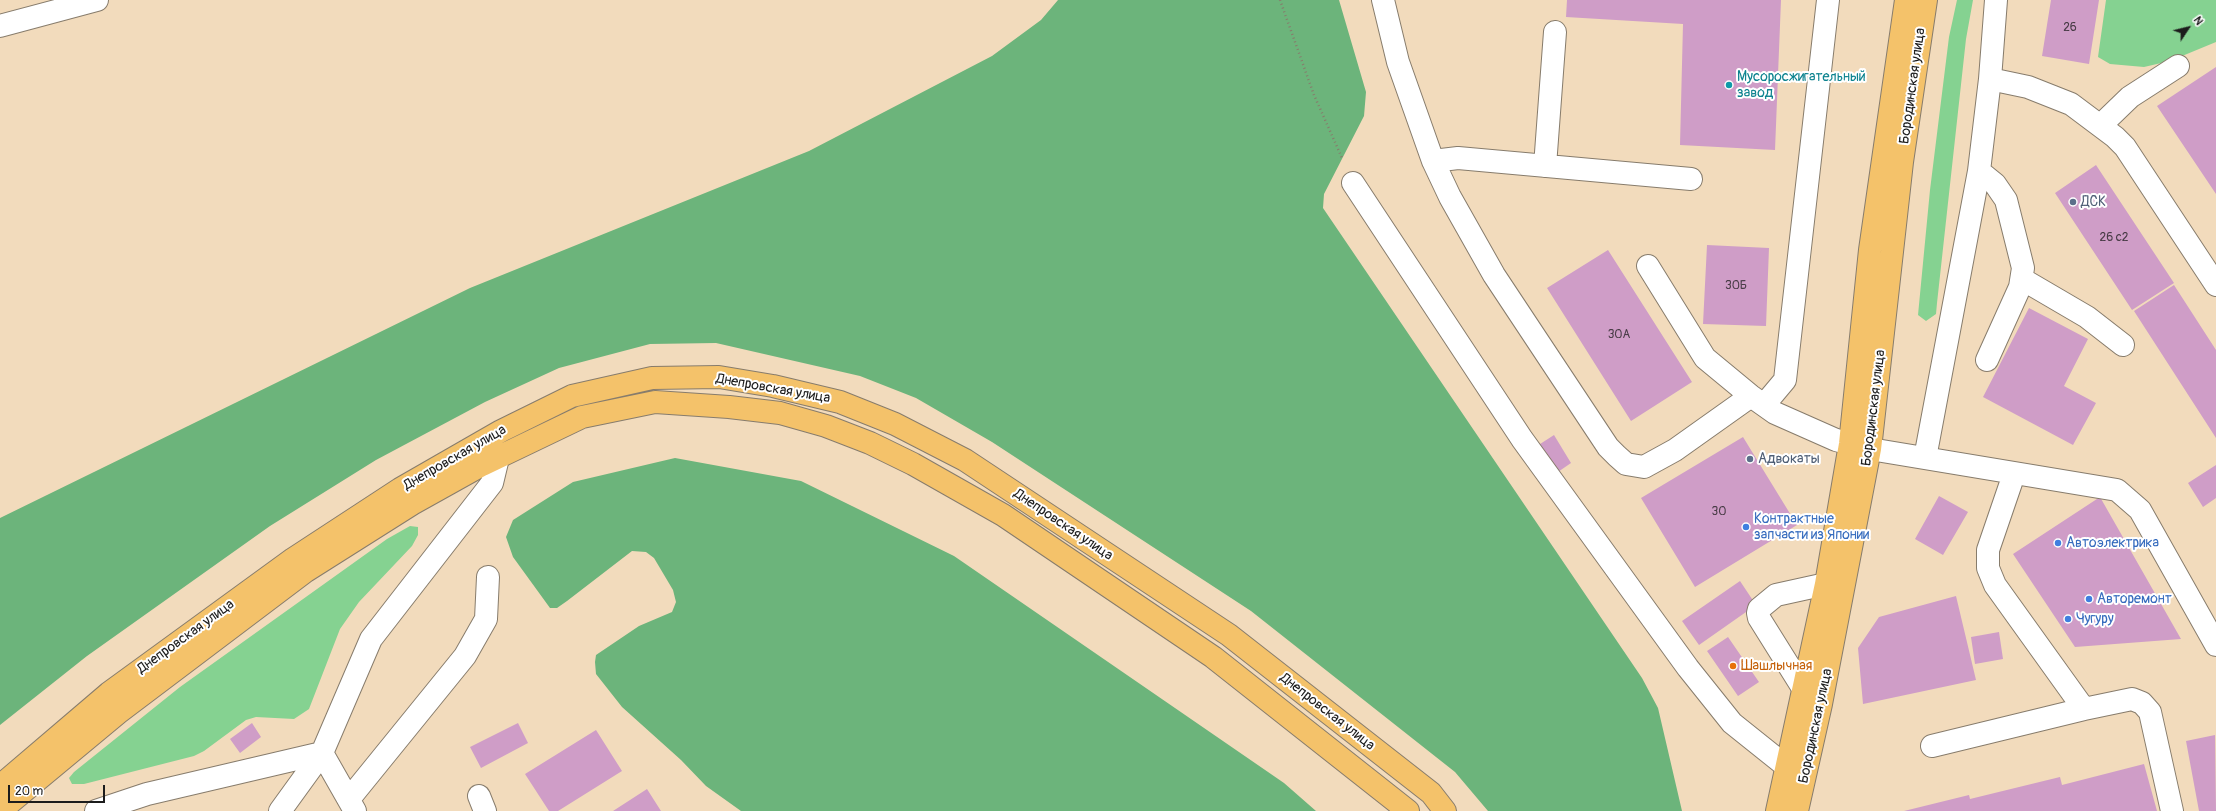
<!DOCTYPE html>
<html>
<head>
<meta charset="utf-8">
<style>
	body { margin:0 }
	#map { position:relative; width:2216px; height:811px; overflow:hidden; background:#f2dbbc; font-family:Pangolin,sans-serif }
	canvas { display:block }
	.north { position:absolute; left:2168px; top:8px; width:40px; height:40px; -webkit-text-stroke:3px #fff; paint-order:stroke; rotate:55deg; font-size:11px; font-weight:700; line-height:16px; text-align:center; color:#1c1c1c }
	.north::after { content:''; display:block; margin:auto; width:14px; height:18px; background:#1c1c1c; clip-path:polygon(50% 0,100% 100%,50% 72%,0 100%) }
	.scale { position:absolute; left:8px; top:785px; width:97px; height:18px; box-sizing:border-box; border:2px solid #1c1c1c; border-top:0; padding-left:5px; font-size:12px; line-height:14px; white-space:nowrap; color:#1c1c1c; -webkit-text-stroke:3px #fff; paint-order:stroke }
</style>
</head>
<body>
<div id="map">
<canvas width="2216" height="811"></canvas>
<div class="north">N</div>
<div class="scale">20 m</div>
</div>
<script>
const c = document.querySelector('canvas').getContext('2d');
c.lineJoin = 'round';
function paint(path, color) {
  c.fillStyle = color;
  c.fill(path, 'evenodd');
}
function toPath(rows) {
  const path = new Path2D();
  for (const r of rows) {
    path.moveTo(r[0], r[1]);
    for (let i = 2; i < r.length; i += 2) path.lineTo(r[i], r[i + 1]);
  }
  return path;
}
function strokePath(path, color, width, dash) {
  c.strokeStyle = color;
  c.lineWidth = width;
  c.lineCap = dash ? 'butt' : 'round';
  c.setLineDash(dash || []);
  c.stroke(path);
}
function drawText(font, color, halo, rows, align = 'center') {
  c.font = font + ' Pangolin,sans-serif';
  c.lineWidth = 4;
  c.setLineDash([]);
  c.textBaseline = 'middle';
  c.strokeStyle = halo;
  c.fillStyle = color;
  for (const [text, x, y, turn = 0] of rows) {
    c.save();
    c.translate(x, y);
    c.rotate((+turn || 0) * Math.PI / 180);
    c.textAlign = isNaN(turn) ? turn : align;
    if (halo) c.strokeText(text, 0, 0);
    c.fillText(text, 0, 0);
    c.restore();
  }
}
const green = toPath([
	[1957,0,1973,0,1966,39,1937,303,1936,314,1926,321,1918,315,1930,190,1949,37],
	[2106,0,2216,0,2216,42,2170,61,2144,67,2110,64,2098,57],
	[410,526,418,527,418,535,412,546,359,602,340,629,309,709,294,719,256,717,246,720,204,751,194,756,84,784,72,784,69,778,74,772,180,687,387,539]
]);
const forest = toPath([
	[1058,0,1339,0,1366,92,1364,116,1324,194,1323,208,1642,678,1658,708,1682,811,1488,811,1455,772,1251,611,992,442,916,398,860,376,716,343,650,344,559,368,485,402,376,460,270,526,87,656,0,725,0,518,470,288,809,151,992,56,1041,20],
	[675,458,801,481,954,556,1284,783,1316,811,741,811,706,786,681,760,622,707,596,674,595,662,596,655,639,626,672,612,676,602,673,590,654,558,646,552,632,551,567,601,557,608,550,608,513,557,506,537,513,520,573,482]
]);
const building = toPath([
	[1567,0,1781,0,1775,150,1680,145,1683,24,1566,17],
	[2051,0,2099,0,2089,64,2042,56],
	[2216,67,2216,194,2157,106],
	[2096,165,2174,283,2132,310,2055,193],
	[1707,245,1769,248,1766,326,1703,324],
	[1608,250,1692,382,1631,421,1547,288],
	[2174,285,2216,350,2216,438,2134,311],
	[2029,308,2088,339,2064,386,2096,403,2073,445,1983,397],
	[1554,435,1571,463,1555,474,1537,446],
	[1743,437,1797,525,1695,587,1641,498],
	[2216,465,2216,498,2203,507,2188,483],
	[1939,496,1968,512,1943,555,1915,539],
	[2100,497,2181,639,2075,647,2013,554],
	[1740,581,1756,605,1699,645,1682,621],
	[1956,596,1976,680,1863,704,1858,648,1879,617],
	[1999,632,2003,659,1975,664,1971,637],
	[1728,637,1759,682,1738,696,1707,651],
	[252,723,261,737,240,753,230,739],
	[518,723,528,743,481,768,470,747],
	[596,730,622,771,558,811,549,811,525,774],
	[2215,735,2216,811,2199,811,2186,741],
	[2144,764,2157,811,1904,811,1969,795,1970,799,2060,777,2062,785],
	[647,789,661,811,613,811]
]);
const path = toPath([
	[1280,0,1314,95,1342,158]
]);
const minor = toPath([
	[1383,0,1398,62,1433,161,1450,197,1494,275,1608,447,1617,456,1626,464,1644,467,1675,450,1751,396],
	[0,26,97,0],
	[1990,79,2028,87,2071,104,2115,137,2125,147,2216,285],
	[2101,125,2130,97,2178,66],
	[1433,161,1458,158,1691,179],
	[1545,166,1555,32],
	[1979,171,1995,184,2006,200,2023,268,2020,287,1987,360],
	[1353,183,1522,439,1688,668,1732,723,1787,767],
	[1648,266,1705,358,1751,396,1775,413,1836,440,1870,449,2117,490,2140,510,2216,645],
	[2022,279,2087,317,2123,345],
	[1764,405,1785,380,1828,0],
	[1925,458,1979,171,1990,79,1996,0],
	[2014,474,1988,550,1988,568,1995,585,2084,709,2132,699,2142,703,2150,712,2172,811],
	[1804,690,1759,618,1758,613,1759,609,1776,595,1826,584],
	[1932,746,2084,709],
	[479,796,485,811],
	[349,799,465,656,486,619,488,577],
	[96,811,147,794,322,753,371,639,492,483,498,458],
	[280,811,322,753,355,811]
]);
const major = toPath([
	[0,786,109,693,293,559,400,489,501,431,572,396,652,378,719,377,773,386,840,402,895,424,965,460,1229,635,1431,793,1445,811],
	[0,811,118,713,306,571,412,504,482,465,582,417,655,402,729,407,780,413,826,426,870,443,913,464,1003,515,1213,657,1408,811],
	[1777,811,1826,584,1850,444,1870,250,1906,0],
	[1797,811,1821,704,1870,449,1902,162,1926,0]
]);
const markers = [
	[1729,85,4,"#0f9aa8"],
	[2073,202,4,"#5c6f8a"],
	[1750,459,4,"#5c6f8a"],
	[1746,527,4,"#3f7fe0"],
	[2058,543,4,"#3f7fe0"],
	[2089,599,4,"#3f7fe0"],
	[2068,619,4,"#3f7fe0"],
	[1733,666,4,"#e8710a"]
];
const numberNames = [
	["26",2070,28],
	["26 с2",2114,238],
	["30Б",1736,286],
	["30А",1619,335],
	["30",1719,512]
];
const cultureNames = [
	["Мусоросжигательный",1737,77],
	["завод",1737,93]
];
const streetNames = [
	["Бородинская улица",1913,86,-82],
	["Днепровская улица",773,389,10],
	["Бородинская улица",1874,408,-83],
	["Днепровская улица",455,458,-30],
	["Днепровская улица",1063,525,34],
	["Днепровская улица",186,637,-36],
	["Днепровская улица",1327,712,38],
	["Бородинская улица",1816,726,-78]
];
const serviceNames = [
	["ДСК",2081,202],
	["Адвокаты",1758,459]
];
const shopNames = [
	["Контрактные",1754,519],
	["запчасти из Японии",1754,535],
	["Автоэлектрика",2066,543],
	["Авторемонт",2097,599],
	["Чугуру",2076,619]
];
const foodNames = [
	["Шашлычная",1741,666]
];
paint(green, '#85d291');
paint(forest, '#6cb47b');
paint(building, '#cf9dc7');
strokePath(minor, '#877c6c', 24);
strokePath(major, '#877c6c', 24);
strokePath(path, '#877c6c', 2.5, [1, 3]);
strokePath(minor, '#fff', 22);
strokePath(major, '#f4c26a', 22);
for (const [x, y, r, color] of markers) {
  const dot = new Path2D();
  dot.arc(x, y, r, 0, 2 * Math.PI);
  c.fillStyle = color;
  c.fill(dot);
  strokePath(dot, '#fff', 1.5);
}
drawText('12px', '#493c47', null, numberNames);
drawText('14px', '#0d838f', '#fff', cultureNames, 'left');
drawText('14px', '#1c1c1c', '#fff', streetNames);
drawText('14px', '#4e5e75', '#fff', serviceNames, 'left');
drawText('14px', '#366cbe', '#fff', shopNames, 'left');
drawText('14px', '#c56008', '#fff', foodNames, 'left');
</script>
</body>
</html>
